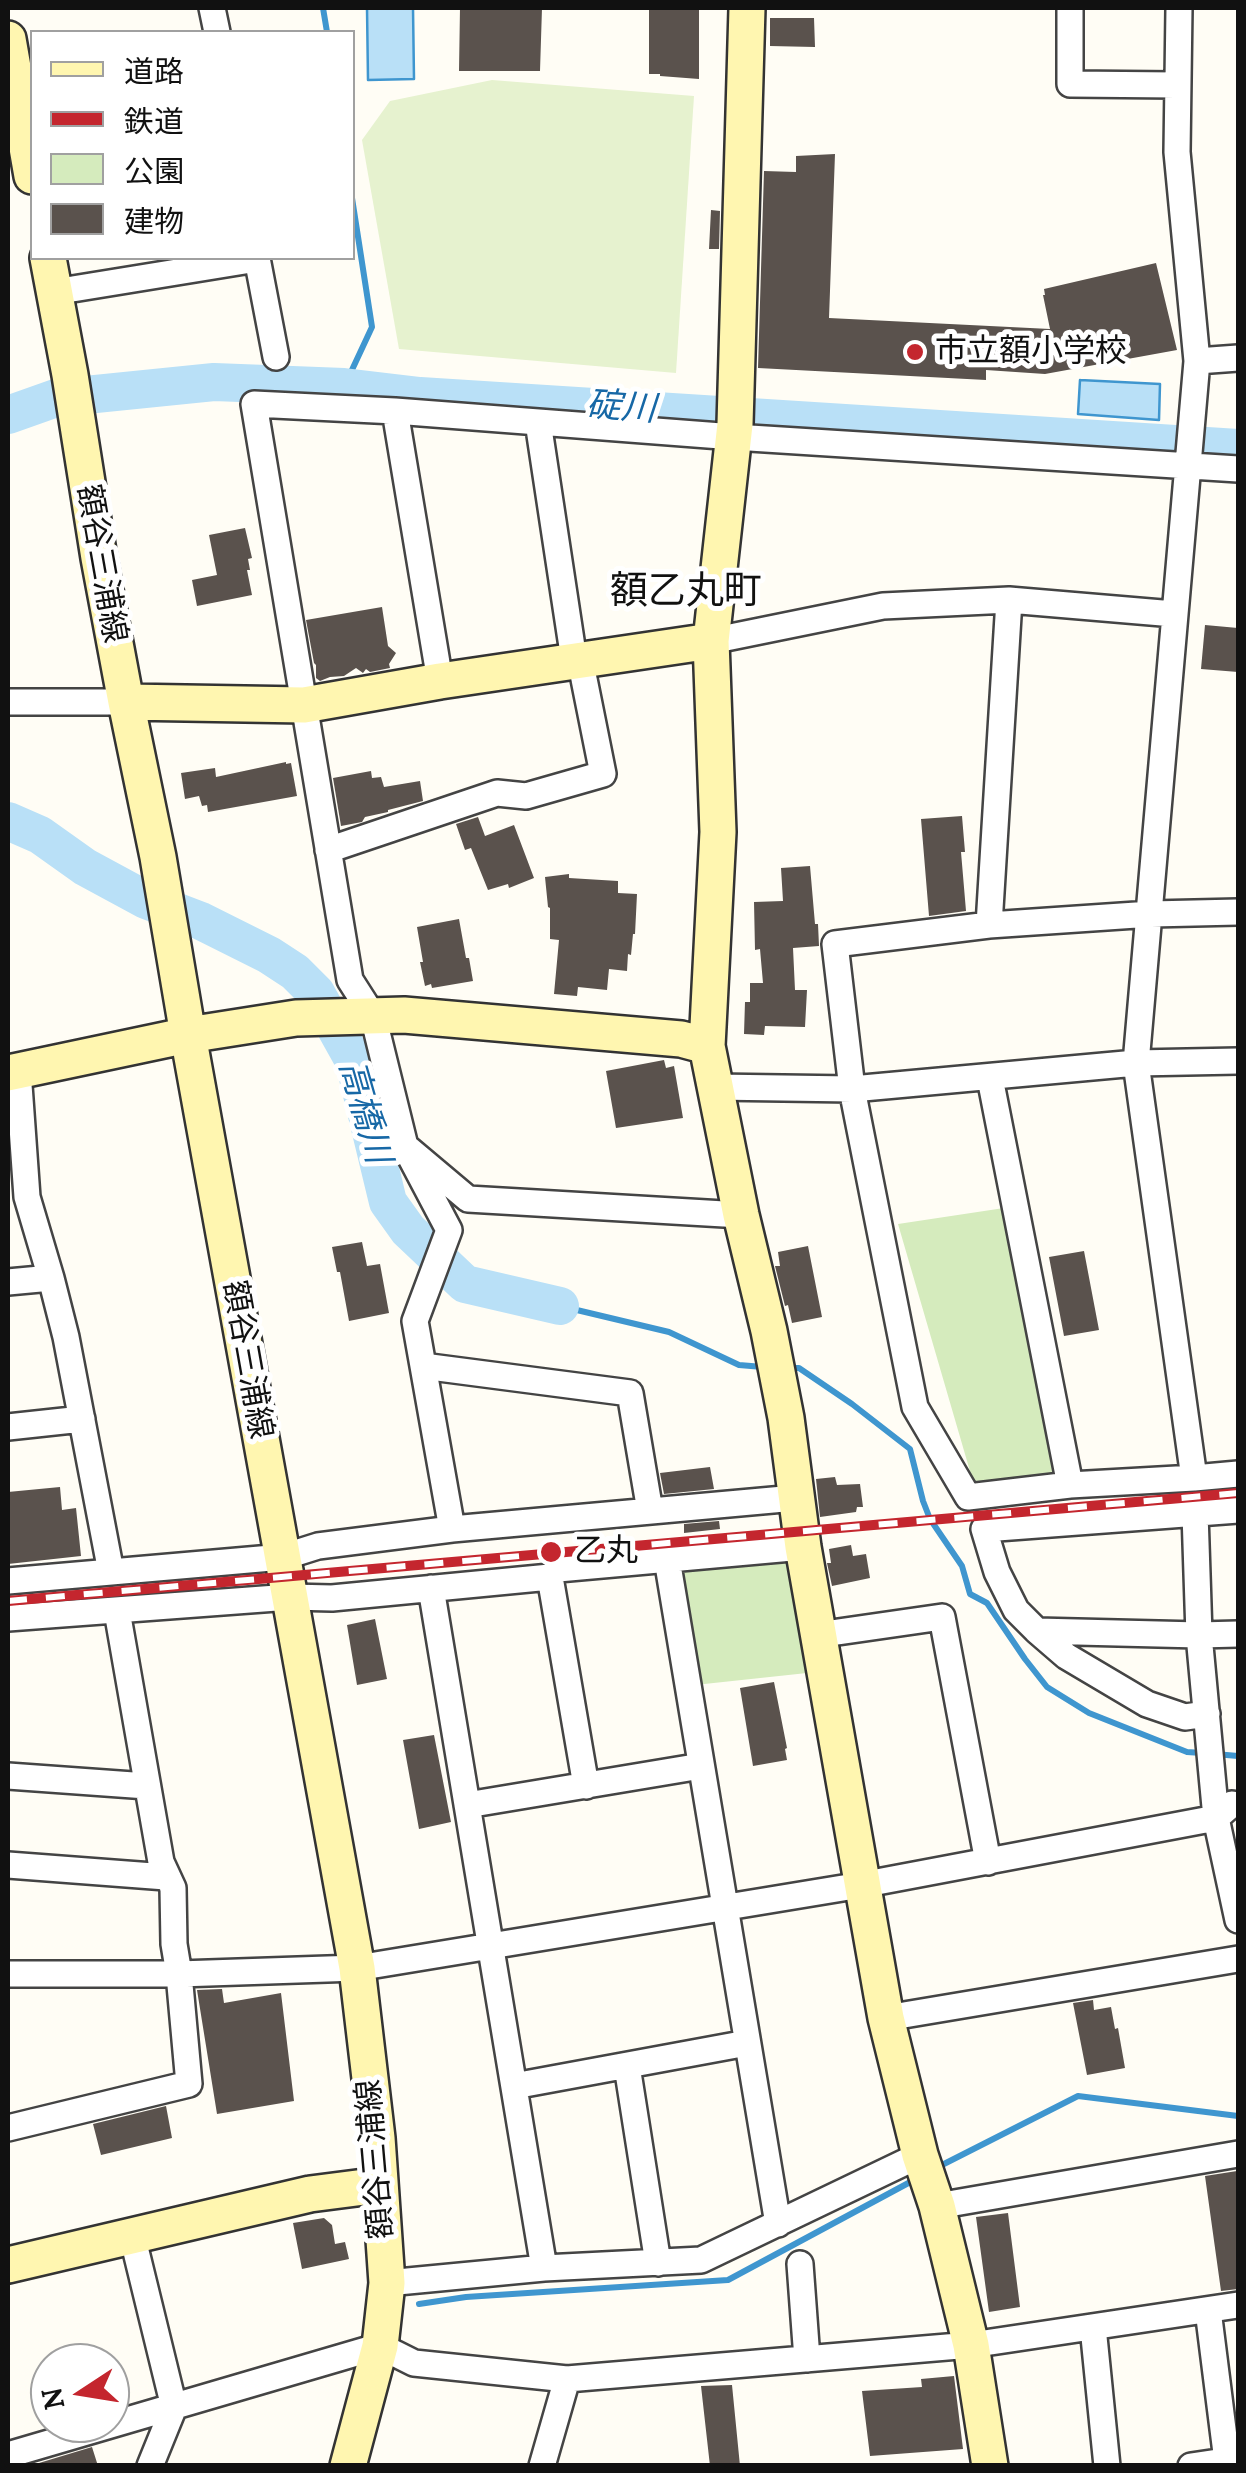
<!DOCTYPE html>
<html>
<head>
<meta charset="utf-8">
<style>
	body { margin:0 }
	#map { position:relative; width:1246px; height:2473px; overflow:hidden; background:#fffdf5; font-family:Lora,"Noto Sans JP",serif }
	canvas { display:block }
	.frame { position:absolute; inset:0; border:10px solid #111; pointer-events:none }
	.legend { position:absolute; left:30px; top:30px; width:325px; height:230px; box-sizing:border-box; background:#fff; border:2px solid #a0a0a0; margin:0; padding:12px 18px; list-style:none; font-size:30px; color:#111 }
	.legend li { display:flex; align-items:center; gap:20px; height:50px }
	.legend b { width:50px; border:2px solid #a0a0a0 }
	.north { position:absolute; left:30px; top:2343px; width:100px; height:100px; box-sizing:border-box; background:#fff; border:2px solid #a0a0a0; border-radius:50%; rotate:258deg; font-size:28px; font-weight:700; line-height:40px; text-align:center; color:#111 }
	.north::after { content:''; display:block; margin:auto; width:35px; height:45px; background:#c4262e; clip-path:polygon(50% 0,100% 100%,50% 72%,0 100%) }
</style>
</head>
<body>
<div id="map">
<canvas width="1246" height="2473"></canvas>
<div class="frame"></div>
<ul class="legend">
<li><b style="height:12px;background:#fff6b0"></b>道路</li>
<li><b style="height:12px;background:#c4262e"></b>鉄道</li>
<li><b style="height:28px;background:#d5ebbd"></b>公園</li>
<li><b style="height:28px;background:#5a524d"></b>建物</li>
</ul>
<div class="north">N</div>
</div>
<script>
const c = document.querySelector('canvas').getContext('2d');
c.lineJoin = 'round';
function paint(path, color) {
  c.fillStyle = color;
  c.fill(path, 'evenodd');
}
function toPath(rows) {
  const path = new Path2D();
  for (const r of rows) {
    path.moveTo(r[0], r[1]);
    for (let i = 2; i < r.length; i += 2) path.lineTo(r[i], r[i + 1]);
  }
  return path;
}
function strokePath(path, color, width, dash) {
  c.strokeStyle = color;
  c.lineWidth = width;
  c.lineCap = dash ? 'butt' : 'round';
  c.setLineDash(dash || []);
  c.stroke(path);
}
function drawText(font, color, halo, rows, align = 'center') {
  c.font = font + ' Lora,"Noto Sans JP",serif';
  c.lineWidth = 10;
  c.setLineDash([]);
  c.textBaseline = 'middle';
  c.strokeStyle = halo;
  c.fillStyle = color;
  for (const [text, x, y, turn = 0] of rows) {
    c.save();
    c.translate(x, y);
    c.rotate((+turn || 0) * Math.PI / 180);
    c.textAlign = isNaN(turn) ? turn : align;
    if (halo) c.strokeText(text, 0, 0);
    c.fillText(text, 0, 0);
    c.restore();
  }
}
const green = toPath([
	[1004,1208,1054,1474,974,1485,898,1224],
	[793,1555,807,1673,695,1685,679,1565]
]);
const pitch = toPath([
	[492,80,694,96,676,373,399,349,362,140,390,101]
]);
const water = toPath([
	[367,8,413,8,414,79,368,80,367,8],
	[1080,380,1160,384,1159,420,1078,414,1080,380]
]);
const stream = toPath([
	[323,8,327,32],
	[344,387,372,327,352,198],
	[560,1306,669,1332,739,1365,763,1367],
	[786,1368,799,1368,852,1404,910,1449,923,1501,930,1519,962,1566,970,1594,987,1603,1025,1659,1047,1687,1089,1713,1187,1752,1202,1753],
	[1215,1754,1238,1756],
	[938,2167,1078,2096,1238,2116],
	[419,2304,466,2297,728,2280,914,2180]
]);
const river = toPath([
	[8,415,56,398,214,382,344,387,420,396,1238,448],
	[8,821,40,835,85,867,146,900,201,921,269,955,295,972,316,993,354,1061,388,1202,408,1230,465,1284,560,1306]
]);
const building = toPath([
	[460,8,542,8,540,71,459,71],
	[649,8,699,8,699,79,660,76,660,74,649,74],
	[770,18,814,18,815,47,770,46],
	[835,154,829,318,1050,329,1043,295,1045,295,1044,289,1156,263,1177,350,1045,374,986,370,986,380,758,368,764,171,796,172,796,156],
	[711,210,720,211,719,249,709,249],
	[245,528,252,558,248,559,250,570,247,570,252,595,197,606,192,580,217,575,209,535],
	[382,607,388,646,396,653,389,664,390,668,370,672,366,669,363,673,356,668,344,676,330,677,320,681,316,678,316,665,314,663,306,620],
	[1205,625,1238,628,1238,672,1201,669],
	[286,762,286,764,291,763,297,796,208,812,207,805,202,806,199,796,185,799,181,773,215,768,216,777],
	[371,771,372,778,381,777,384,787,420,781,423,801,388,810,388,812,365,817,362,822,341,826,333,778],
	[962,816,965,852,961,852,966,911,929,916,921,819],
	[478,817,485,836,514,825,534,878,509,888,508,884,488,890,471,848,465,850,456,824],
	[810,866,815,924,818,924,819,946,793,948,795,990,807,990,805,1027,765,1026,764,1035,744,1034,745,1002,750,1002,750,983,763,983,760,949,755,950,754,902,783,901,781,868],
	[569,874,569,878,618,881,618,893,637,894,635,934,633,934,631,955,628,954,627,971,609,969,607,990,578,987,577,996,554,994,559,940,550,939,550,908,548,907,545,877],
	[459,919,466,958,469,958,473,981,432,988,431,984,425,986,420,962,423,962,417,927],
	[664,1060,666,1068,674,1066,683,1118,616,1128,606,1071],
	[362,1242,367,1266,380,1264,389,1313,349,1321,340,1272,337,1272,332,1247],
	[808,1246,822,1317,792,1323,788,1305,785,1306,775,1266,780,1266,778,1252],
	[1084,1251,1099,1330,1064,1336,1049,1257],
	[710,1467,714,1489,664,1494,660,1473],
	[835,1477,837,1485,860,1484,863,1507,857,1507,856,1512,820,1517,816,1479],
	[60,1487,62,1510,76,1508,81,1556,8,1564,8,1492],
	[719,1521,720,1529,684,1533,684,1524],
	[851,1545,853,1556,866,1554,870,1578,832,1586,827,1563,831,1563,829,1549],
	[375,1619,387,1679,357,1685,347,1625],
	[774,1682,787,1748,785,1749,787,1760,753,1766,740,1688],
	[434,1735,451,1822,419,1829,403,1740],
	[222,1989,224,2003,281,1993,294,2101,217,2114,197,1990],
	[1093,2000,1094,2010,1111,2007,1115,2029,1118,2028,1125,2068,1087,2075,1073,2003],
	[166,2106,172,2138,101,2155,93,2124],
	[1237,2171,1238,2289,1221,2291,1205,2176],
	[1008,2213,1020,2307,989,2312,976,2217],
	[324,2218,332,2225,335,2244,345,2242,349,2259,302,2269,293,2223],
	[954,2376,963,2449,870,2456,862,2391,922,2387,921,2379],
	[732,2385,740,2466,710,2466,701,2386],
	[92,2447,98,2466,40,2466,39,2463]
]);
const street = toPath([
	[212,8,217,32],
	[1070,8,1070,84,1176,85],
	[1179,8,1177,152,1197,361,1136,1063,1238,1061],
	[257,258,276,357],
	[54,292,257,259],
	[1197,361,1238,358],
	[395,411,440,681],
	[538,422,574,660],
	[711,641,883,606,1009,600,1174,614],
	[8,702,126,702],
	[328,850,497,793,526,796,603,774,580,659],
	[989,925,1151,914,1238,912],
	[990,1078,1070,1485],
	[714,1087,852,1089,915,1407,968,1497,1070,1485,1194,1478,1136,1063,852,1089,835,944,989,925,1009,600],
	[411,1158,449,1230,415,1321,452,1529],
	[741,1215,468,1199,405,1146,373,1016,350,980,254,404,395,411,734,437,1238,469],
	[51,1278,66,1337,111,1572],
	[8,1282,51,1278,27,1197,18,1071],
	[423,1366,630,1393,650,1511],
	[8,1427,82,1419],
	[1194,1478,1238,1474],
	[1195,1513,1199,1635,1238,1634],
	[667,1559,778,2224],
	[550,1577,586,1786],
	[8,1581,283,1557,318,1546,452,1529,795,1498],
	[431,1588,544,2268],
	[8,1618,290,1597,332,1598,550,1577,558,1569,803,1547],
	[1037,1631,1066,1656,1147,1704,1185,1717,1207,1714],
	[817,1635,942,1617,988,1862],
	[8,1776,147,1786],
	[467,1805,701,1766],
	[1238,1805,1232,1804,1216,1818,1238,1920],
	[8,1865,166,1877],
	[8,1974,179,1974,357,1968,861,1885,1216,1818,1199,1635,1037,1631,1016,1610,997,1572,984,1529,1238,1510],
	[886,2018,1238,1959],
	[627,2066,658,2263],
	[514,2086,747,2043],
	[8,2128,189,2084,179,1974,174,1944,173,1888,161,1862,117,1611],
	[937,2206,1238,2154],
	[132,2235,174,2407,150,2466],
	[800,2264,807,2359],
	[387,2283,544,2268,701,2260,920,2155],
	[1208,2310,1227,2461],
	[1093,2327,1107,2466],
	[8,2455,380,2346,414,2363,567,2379],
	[542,2466,567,2379,971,2345,1238,2305],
	[1191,2466,1238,2459]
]);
const secondary = toPath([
	[8,39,32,176],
	[48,258,70,375,99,558,126,702,158,857,188,1035,357,1968,377,2138,387,2283,380,2346,348,2466],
	[711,641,735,424,747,8],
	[126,702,304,705,440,681,711,641,718,832,707,1046,741,1215,769,1331,786,1418,803,1547,886,2018,920,2155,937,2206,971,2345,990,2466],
	[8,1073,188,1035,296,1018,404,1015,681,1039,707,1046],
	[8,2265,310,2194,380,2185]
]);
const rail = toPath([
	[8,1601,1238,1493]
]);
const markers = [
	[915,352,10,"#c4262e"],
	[551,1552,12,"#c4262e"]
];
const poiNames = [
	["市立額小学校",935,352],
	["乙丸",574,1552]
];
const streetNames = [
	["額谷三浦線",101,564,80],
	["額谷三浦線",247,1360,80],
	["額谷三浦線",376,2159,-95]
];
const waterNames = [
	["碇川",621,408,4],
	["高橋川",364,1112,74]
];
const quarterNames = [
	["額乙丸町",686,592]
];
paint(green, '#d5ebbd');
paint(pitch, '#e6f2cf');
paint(water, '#b9e0f7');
strokePath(water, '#3f96cf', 2.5);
strokePath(stream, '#3f96cf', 6);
strokePath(river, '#b9e0f7', 38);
paint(building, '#5a524d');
strokePath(street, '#444', 30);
strokePath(secondary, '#333', 40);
strokePath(street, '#fff', 25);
strokePath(secondary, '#fff6b0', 35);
strokePath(rail, '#c4262e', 10);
strokePath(rail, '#fff', 6, [19]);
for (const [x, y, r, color] of markers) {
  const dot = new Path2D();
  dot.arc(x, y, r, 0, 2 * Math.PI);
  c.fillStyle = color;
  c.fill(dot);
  strokePath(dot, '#fff', 4);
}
drawText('32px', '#111', '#fff', poiNames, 'left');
drawText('32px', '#111', '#fff', streetNames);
drawText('italic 35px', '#1768a6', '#fff', waterNames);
drawText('38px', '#111', '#fff', quarterNames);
</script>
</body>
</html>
